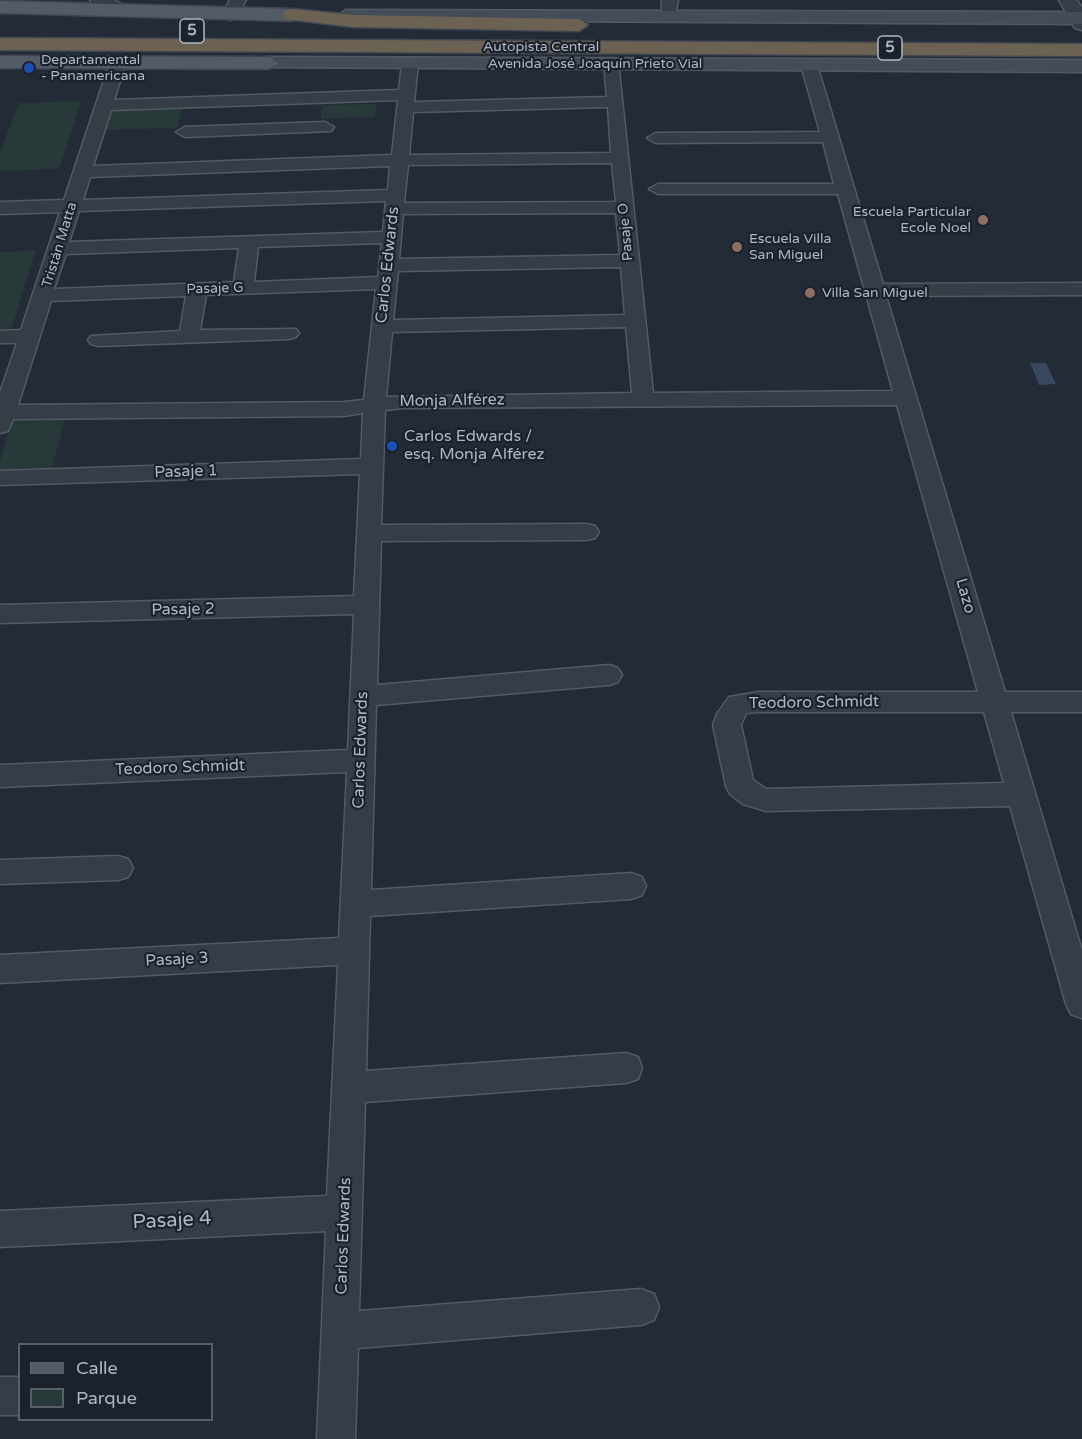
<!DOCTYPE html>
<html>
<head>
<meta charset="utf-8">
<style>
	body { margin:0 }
	#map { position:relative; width:1082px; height:1439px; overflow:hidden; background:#222b36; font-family:"Varela Round",sans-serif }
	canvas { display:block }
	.legend { position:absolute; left:18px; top:1343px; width:195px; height:78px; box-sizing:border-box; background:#1b222b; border:2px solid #575e68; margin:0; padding:8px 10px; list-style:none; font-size:18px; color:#b0b7c3 }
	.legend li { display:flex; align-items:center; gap:12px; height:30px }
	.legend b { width:30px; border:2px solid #575e68 }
</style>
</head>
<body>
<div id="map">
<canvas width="1082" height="1439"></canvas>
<ul class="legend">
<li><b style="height:8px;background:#535c66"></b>Calle</li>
<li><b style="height:16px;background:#273939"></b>Parque</li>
</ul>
</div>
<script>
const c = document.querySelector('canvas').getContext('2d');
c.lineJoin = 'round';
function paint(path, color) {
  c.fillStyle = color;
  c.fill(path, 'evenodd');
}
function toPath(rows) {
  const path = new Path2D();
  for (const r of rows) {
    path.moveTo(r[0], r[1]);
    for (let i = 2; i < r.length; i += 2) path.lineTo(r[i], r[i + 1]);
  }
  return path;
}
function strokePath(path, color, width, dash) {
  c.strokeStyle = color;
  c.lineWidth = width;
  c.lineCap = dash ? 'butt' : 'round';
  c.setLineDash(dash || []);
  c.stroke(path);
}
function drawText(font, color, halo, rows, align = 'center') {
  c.font = font + ' "Varela Round",sans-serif';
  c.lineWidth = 4.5;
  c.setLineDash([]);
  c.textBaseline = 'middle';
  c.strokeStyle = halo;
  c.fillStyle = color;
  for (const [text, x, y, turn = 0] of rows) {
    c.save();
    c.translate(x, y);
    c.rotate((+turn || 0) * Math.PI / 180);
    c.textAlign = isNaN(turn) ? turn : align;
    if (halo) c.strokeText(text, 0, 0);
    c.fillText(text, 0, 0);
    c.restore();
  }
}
const green = toPath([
	[81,101,59,169,0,171,0,152,19,103],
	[376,104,375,117,321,119,322,105],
	[183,106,177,128,102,130,109,108],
	[36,250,11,330,0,331,0,252],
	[66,415,51,473,0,475,0,461,13,417]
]);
const water = toPath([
	[1030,363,1046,363,1056,384,1039,385]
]);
const minor = toPath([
	[230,0,246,0,235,18,230,20,222,15,230,0],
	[662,0,678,0,674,20,669,22,661,17,662,0],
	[118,57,126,62,114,100,399,90,402,64,410,59,418,64,414,102,607,97,604,64,606,61,618,61,653,393,893,391,838,194,658,194,649,189,658,184,834,184,823,142,656,143,647,138,656,133,820,132,801,65,803,62,809,60,817,65,883,284,1082,283,1082,295,886,296,1005,692,1082,692,1082,712,1011,712,1082,951,1082,1018,1071,1014,1066,1004,1010,806,766,811,743,804,730,794,726,786,713,725,717,714,729,697,758,692,978,692,897,405,403,408,385,410,381,525,587,524,595,526,599,532,595,538,587,540,381,541,377,685,609,665,618,668,622,675,618,682,609,685,376,705,371,890,631,873,642,877,646,886,642,895,631,899,370,916,366,1071,626,1053,638,1057,642,1068,638,1079,626,1083,365,1102,359,1311,641,1289,654,1294,659,1307,654,1320,641,1325,358,1348,355,1439,317,1439,326,1231,0,1247,0,1211,327,1196,338,965,0,983,0,955,339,938,347,772,0,787,0,765,348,750,354,614,0,623,0,605,354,596,360,474,0,485,0,471,361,459,363,413,344,416,13,419,8,431,0,433,0,393,17,343,0,343,0,331,21,330,60,212,0,214,0,202,64,200,110,62,118,57],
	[398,100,392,155,93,166,111,110,398,100],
	[608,107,611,153,409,155,413,112,608,107],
	[612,163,616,202,404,203,408,165,612,163],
	[390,166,388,190,83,200,90,177,390,166],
	[386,201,383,232,69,242,79,211,386,201],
	[616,213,620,255,399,259,403,214,616,213],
	[382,243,378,277,254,282,258,247,382,243],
	[239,248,234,282,54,289,66,254,239,248],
	[621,267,625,315,393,320,398,271,621,267],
	[376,289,364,400,344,402,18,405,51,301,186,296,180,331,91,336,88,340,91,344,98,346,289,339,296,337,299,333,296,329,200,330,206,295,376,289],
	[626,327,632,393,386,397,392,332,626,327],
	[758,712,984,712,1004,783,766,789,753,780,741,725,746,713,758,712],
	[325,122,334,127,331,131,185,137,176,132,185,127,325,122],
	[118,856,128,859,133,868,128,877,118,880,0,884,0,860,118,856],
	[0,1377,20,1377,20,1415,0,1415,0,1377]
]);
const tertiary = toPath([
	[90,0,114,0,133,11,131,15,117,15,93,4,90,0],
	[1059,0,1077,0,1082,8,1082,30,1075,28,1059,0]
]);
const secondary = toPath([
	[346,10,1082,12,1082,24,339,20,337,16,346,10],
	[269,57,1082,60,1082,72,262,67,259,63,269,57]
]);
const primary = toPath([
	[0,1,292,9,301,15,292,21,0,13,0,1],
	[0,56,269,57,279,63,269,69,0,68,0,56]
]);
const motorway = toPath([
	[292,9,353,15,579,19,588,25,579,31,353,27,285,19,283,15,285,11,292,9],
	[0,38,1082,44,1082,56,0,50,0,38]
]);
const markers = [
	[29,68,6,"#1a4fb4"],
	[983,220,6,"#8d6e63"],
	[737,247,6,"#8d6e63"],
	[810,293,6,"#8d6e63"],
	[392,446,6,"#1a4fb4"]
];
const farStreetnames = [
	["Autopista Central",541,47],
	["Avenida José Joaquín Prieto Vial",595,64],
	["Pasaje O",626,232,-95],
	["Tristán Matta",60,245,-73],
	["Pasaje G",215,289,-2]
];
const farPoinames = [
	["Departamental",41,60],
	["- Panamericana",41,76],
	["Escuela Particular",971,212,"right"],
	["Ecole Noel",971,228,"right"],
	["Escuela Villa",749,239],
	["San Miguel",749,255],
	["Villa San Miguel",822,293]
];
const shields = [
	[192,31,24],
	[890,48,24]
];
const shieldNames = [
	["5",192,31],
	["5",890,48]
];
const streetNames = [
	["Carlos Edwards",388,265,-84],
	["Monja Alférez",452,401,-1],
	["Pasaje 1",186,472,-2],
	["Lazo",965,596,74],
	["Pasaje 2",183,610,-1],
	["Teodoro Schmidt",814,703,-1],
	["Carlos Edwards",361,750,-88],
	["Teodoro Schmidt",180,768,-2],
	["Pasaje 3",177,960,-3],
	["Carlos Edwards",344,1236,-88]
];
const poiNames = [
	["Carlos Edwards /",404,437],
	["esq. Monja Alférez",404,455]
];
const nearStreetnames = [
	["Pasaje 4",172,1221,-3]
];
paint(green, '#273939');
paint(water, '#39485e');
strokePath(minor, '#535a64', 3);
strokePath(tertiary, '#535a64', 3);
strokePath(secondary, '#535a64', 3);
strokePath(primary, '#3f4650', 3);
strokePath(motorway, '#404751', 3);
paint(minor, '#353d46');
paint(tertiary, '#353d46');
paint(secondary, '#444c59');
paint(primary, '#535c66');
paint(motorway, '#6c6253');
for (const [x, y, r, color] of markers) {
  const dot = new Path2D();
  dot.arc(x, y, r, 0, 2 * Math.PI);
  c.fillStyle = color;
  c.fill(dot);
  strokePath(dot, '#1b222b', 2);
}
drawText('14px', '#b0b7c3', '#1b222b', farStreetnames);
drawText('14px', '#b0b7c3', '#1b222b', farPoinames, 'left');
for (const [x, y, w] of shields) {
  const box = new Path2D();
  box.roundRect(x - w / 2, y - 12, w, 24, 4.5);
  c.fillStyle = '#1b222b';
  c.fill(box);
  strokePath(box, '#b0b7c3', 1.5);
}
drawText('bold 15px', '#b0b7c3', null, shieldNames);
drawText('16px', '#b0b7c3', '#1b222b', streetNames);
drawText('16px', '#b0b7c3', '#1b222b', poiNames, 'left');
drawText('20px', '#b0b7c3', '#1b222b', nearStreetnames);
</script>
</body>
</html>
